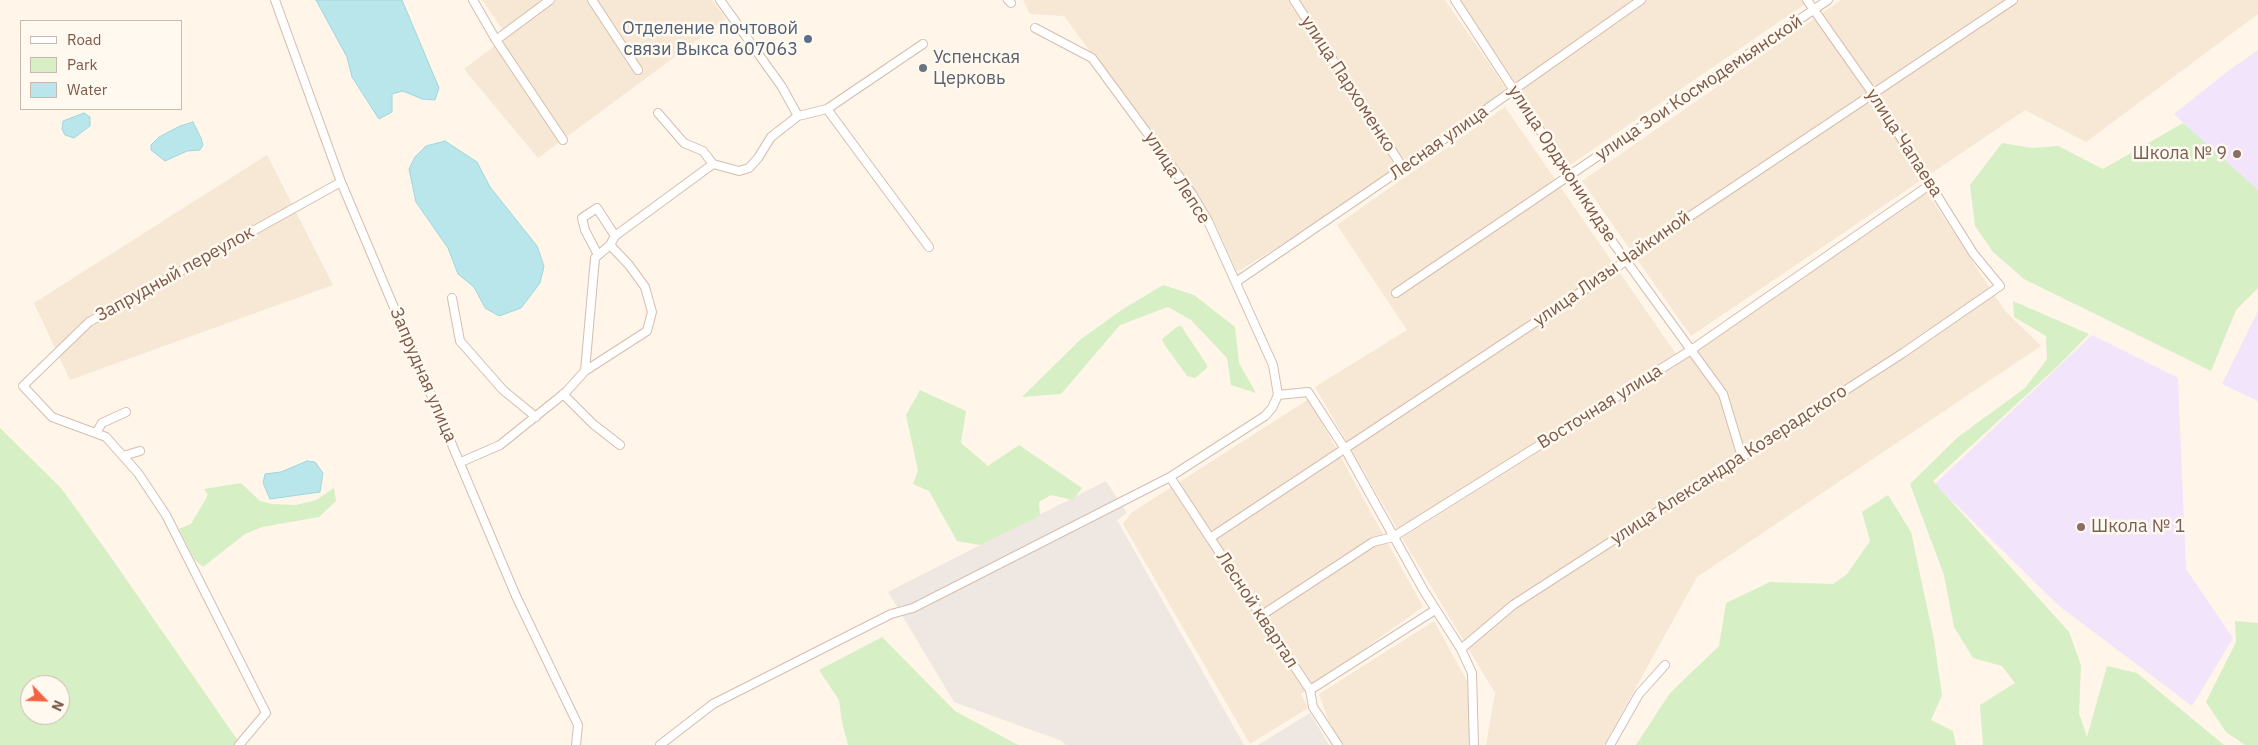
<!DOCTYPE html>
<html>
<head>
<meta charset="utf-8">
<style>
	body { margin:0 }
	#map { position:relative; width:2258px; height:745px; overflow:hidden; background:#fff5e8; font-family:"IBM Plex Sans",sans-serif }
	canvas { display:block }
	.legend { position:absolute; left:20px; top:20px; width:162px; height:90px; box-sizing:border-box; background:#fff9f0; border:1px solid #cbb9ad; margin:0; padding:6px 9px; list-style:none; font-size:15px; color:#7d5948 }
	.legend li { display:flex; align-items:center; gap:10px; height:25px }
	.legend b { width:25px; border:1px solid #cbb9ad }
	.north { position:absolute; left:20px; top:675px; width:50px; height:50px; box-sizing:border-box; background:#fff9f0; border:1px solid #cbb9ad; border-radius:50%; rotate:114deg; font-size:14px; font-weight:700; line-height:20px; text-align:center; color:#7d5948 }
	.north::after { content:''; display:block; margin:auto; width:18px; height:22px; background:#f56341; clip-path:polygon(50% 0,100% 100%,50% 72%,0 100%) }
</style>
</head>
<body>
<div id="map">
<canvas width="2258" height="745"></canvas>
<ul class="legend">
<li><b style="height:6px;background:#fff"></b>Road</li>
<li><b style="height:14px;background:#d6efc4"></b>Park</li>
<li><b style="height:14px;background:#b9e6eb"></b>Water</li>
</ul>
<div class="north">N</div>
</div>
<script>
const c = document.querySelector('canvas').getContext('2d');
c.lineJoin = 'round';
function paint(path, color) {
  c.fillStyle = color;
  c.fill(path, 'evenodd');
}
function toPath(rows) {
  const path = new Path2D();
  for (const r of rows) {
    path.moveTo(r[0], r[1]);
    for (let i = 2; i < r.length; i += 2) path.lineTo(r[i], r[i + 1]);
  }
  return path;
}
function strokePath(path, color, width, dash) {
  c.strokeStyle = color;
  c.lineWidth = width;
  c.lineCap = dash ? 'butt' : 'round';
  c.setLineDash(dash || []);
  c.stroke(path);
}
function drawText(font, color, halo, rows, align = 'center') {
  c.font = font + ' "IBM Plex Sans",sans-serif';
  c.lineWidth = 5;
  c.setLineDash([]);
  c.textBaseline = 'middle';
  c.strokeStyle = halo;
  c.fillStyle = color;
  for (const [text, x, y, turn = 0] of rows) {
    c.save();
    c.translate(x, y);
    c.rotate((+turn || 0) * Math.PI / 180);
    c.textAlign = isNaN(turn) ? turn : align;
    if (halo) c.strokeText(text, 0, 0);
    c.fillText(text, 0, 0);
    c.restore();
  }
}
const residential = toPath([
	[482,0,548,0,503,30],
	[556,0,712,0,726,19,538,158,464,69],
	[1023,0,1445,0,1510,94,1369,191,1237,272,1213,219,1064,16,1030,14],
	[1460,0,1811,0,1570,165],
	[1841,0,2258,0,2258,14,2086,142,2025,110,1691,336,1582,181],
	[1505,107,1676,354,1399,532,1315,387,1407,330,1337,225],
	[267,155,333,285,70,380,34,303],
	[1927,192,2005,311,2041,346,1697,577,1604,745,1486,745,1495,693,1402,538,1679,363],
	[1309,399,1423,607,1301,694,1308,708,1250,744,1123,524,1131,513],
	[1434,621,1467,681,1471,745,1337,745,1319,694]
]);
const industrial = toPath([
	[1106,481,1127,513,1117,520,1244,745,1065,745,1062,741,954,702,888,592],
	[1310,713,1329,745,1258,745]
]);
const education = toPath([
	[2258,50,2258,194,2174,114,2228,71],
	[2258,311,2258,401,2222,384],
	[2092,335,2178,378,2186,569,2233,638,2192,706,2058,605,1935,484]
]);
const green = toPath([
	[2183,123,2258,190,2258,288,2236,310,2211,371,2024,279,1993,252,1975,226,1970,185,2002,143,2032,148,2058,146,2103,169],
	[1163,285,1194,295,1235,327,1239,363,1256,393,1231,385,1227,358,1191,320,1168,307,1120,325,1061,394,1022,397,1081,339,1123,309],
	[2013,301,2089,334,2060,364,1933,481,2069,632,2081,665,2079,713,2087,737,2107,666,2137,673,2224,745,1983,745,1980,705,2015,683,2002,666,1973,658,1954,627,1944,575,1910,484,1958,437,2025,388,2047,359,2046,336,2014,317],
	[1181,326,1207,365,1207,368,1195,378,1187,376,1164,344,1162,339,1177,327],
	[920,390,966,411,961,443,988,466,1019,445,1082,488,1073,500,1051,495,1039,502,1040,516,980,545,957,541,929,491,913,484,918,471,906,415],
	[0,428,61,488,110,556,241,745,0,745],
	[30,685,60,685,60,715,30,715],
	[241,483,260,501,272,504,296,505,316,500,334,488,336,501,319,517,262,527,245,534,203,567,194,559,179,529,191,524,208,495,204,489],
	[1888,495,1911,532,1934,640,1942,695,1931,720,1953,731,1956,745,1636,745,1670,693,1719,646,1726,603,1770,582,1833,584,1847,574,1870,541,1862,512],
	[2235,621,2258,623,2258,745,2245,745,2226,732,2206,702,2236,642],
	[882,637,955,711,1018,745,848,745,842,722,839,700,819,670]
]);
const water = toPath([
	[316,0,402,0,439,88,435,100,422,99,403,91,392,94,392,112,379,119,352,77,347,57,316,0],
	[84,113,90,117,90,126,74,138,65,135,62,129,63,121,84,113],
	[193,122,201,138,203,145,200,150,187,151,165,161,151,150,151,145,159,137,180,126,193,122],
	[445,141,477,162,490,187,537,246,544,266,540,283,521,308,499,316,485,308,474,287,458,274,448,248,416,202,409,169,415,157,426,146,445,141],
	[307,461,315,462,323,473,320,492,270,499,263,483,265,474,281,472,307,461]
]);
const minor = toPath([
	[275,0,341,182,516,596,578,725,576,745],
	[473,0,496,40,563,140],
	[592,0,638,70],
	[1008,0,1011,3],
	[1294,0,1403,168],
	[1455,0,1614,244,1723,394,1742,457],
	[496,40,550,0],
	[827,109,929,247],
	[658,113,684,143,703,151,713,164],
	[798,116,827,109,923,44],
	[598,255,585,230,582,218,597,208,615,236],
	[1236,282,1403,168,1641,0],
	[1396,293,1828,0],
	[452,298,460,341,503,390,536,417],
	[585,371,647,331,652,312,645,287,629,265,610,245],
	[563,394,593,424,620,445],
	[1278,395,1308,392,1345,449,1424,591,1461,649,1472,673,1474,745],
	[96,433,102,423,126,412],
	[123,456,140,451],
	[461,462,500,445,566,392,585,371,595,258,610,245,615,236,713,164,739,171,749,168,758,158,771,137,798,116,782,87,720,0],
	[1170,477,1310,690,1313,707,1338,745],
	[1210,538,1608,274,1641,249,2013,0],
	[1262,615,1373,542,1393,537,1691,350,1931,184],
	[1461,649,1513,605,1903,353,2000,286,1973,253,1876,98,1807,0],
	[1310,690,1435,610],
	[239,745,266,713,166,515,138,473,106,437,52,417,23,386,89,322,341,182],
	[660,745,713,704,891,614,913,608,1170,477,1265,416,1272,408,1278,395,1273,365,1208,221,1192,194,1092,58,1035,28],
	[1610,745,1639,694,1665,665]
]);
const markers = [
	[808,39,5,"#5c6f8a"],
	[923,68,5,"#6b7280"],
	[2237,154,5,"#8d6e63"],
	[2081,527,5,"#8d6e63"]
];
const serviceNames = [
	["Отделение почтовой",798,29],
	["связи Выкса 607063",798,50]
];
const worshipNames = [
	["Успенская",933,58],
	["Церковь",933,79]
];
const streetNames = [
	["улица Пархоменко",1348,84,57],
	["улица Зои Космодемьянской",1699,88,-34],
	["Лесная улица",1439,143,-35],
	["улица Чапаева",1904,143,57],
	["улица Орджоникидзе",1562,164,57],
	["улица Лепсе",1177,178,57],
	["улица Лизы Чайкиной",1612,269,-35],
	["Запрудный переулок",175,274,-29],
	["Запрудная улица",423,375,67],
	["Восточная улица",1600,407,-32],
	["улица Александра Козерадского",1729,465,-33],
	["Лесной квартал",1257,610,57]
];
const educationNames = [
	["Школа № 9",2227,154],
	["Школа № 1",2091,527,"left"]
];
paint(residential, '#f7e7d5');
paint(industrial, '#efe7e1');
paint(education, '#f2e4fb');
paint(green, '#d6efc4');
paint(water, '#b9e6eb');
strokePath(water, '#9ed6de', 1);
strokePath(minor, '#d5beae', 10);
strokePath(minor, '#fff', 8);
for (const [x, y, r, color] of markers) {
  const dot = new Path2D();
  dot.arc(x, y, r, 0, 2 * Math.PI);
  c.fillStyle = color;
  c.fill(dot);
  strokePath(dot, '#fff9f0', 2);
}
drawText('18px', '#4e5e75', '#fff9f0', serviceNames, 'right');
drawText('18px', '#5b616d', '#fff9f0', worshipNames, 'left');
drawText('18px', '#7d5948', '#fff9f0', streetNames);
drawText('18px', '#785e54', '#fff9f0', educationNames, 'right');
</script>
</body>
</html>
